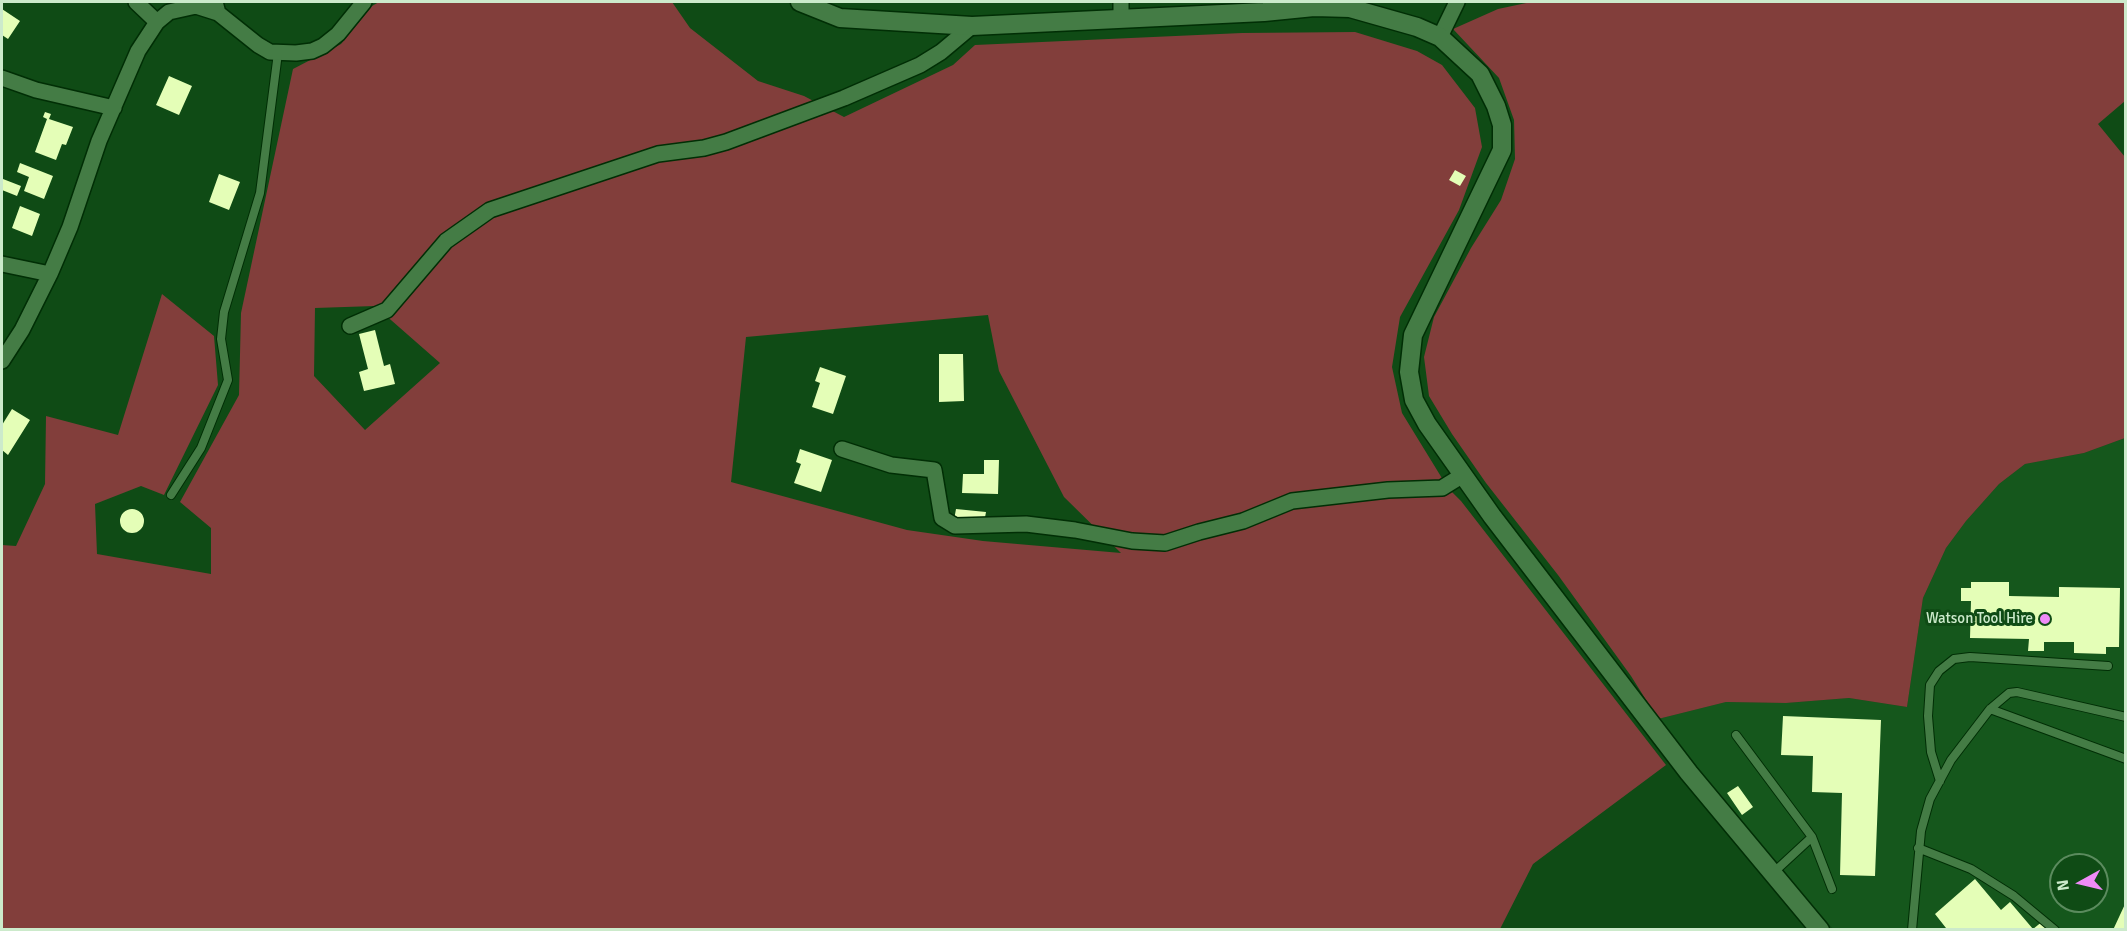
<!DOCTYPE html>
<html>
<head>
<meta charset="utf-8">
<style>
	body { margin:0 }
	#map { position:relative; width:2127px; height:931px; overflow:hidden; background:#0f4b15; font-family:Signika,sans-serif }
	canvas { display:block }
	.frame { position:absolute; inset:0; border:3px solid #cceacb; pointer-events:none }
	.north { position:absolute; left:2049px; top:853px; width:60px; height:60px; box-sizing:border-box; background:#0f4b15; border:2px solid #5b8b5e; border-radius:50%; rotate:262deg; font-size:16px; font-weight:700; line-height:24px; text-align:center; color:#cceacb }
	.north::after { content:''; display:block; margin:auto; width:21px; height:27px; background:#ef8bf7; clip-path:polygon(50% 0,100% 100%,50% 72%,0 100%) }
</style>
</head>
<body>
<div id="map">
<canvas width="2127" height="931"></canvas>
<div class="frame"></div>
<div class="north">N</div>
</div>
<script>
const c = document.querySelector('canvas').getContext('2d');
c.lineJoin = 'round';
function paint(path, color) {
  c.fillStyle = color;
  c.fill(path, 'evenodd');
}
function toPath(rows) {
  const path = new Path2D();
  for (const r of rows) {
    if (r.length === 3) {
      path.moveTo(r[0] + r[2], r[1]);
      path.arc(r[0], r[1], r[2], 0, 2 * Math.PI);
      continue;
    }
    path.moveTo(r[0], r[1]);
    for (let i = 2; i < r.length; i += 2) path.lineTo(r[i], r[i + 1]);
  }
  return path;
}
function strokePath(path, color, width, dash) {
  c.strokeStyle = color;
  c.lineWidth = width;
  c.lineCap = dash ? 'butt' : 'round';
  c.setLineDash(dash || []);
  c.stroke(path);
}
function drawText(font, color, halo, rows, align = 'center') {
  c.font = font + ' Signika,sans-serif';
  c.lineWidth = 6;
  c.setLineDash([]);
  c.textBaseline = 'middle';
  c.strokeStyle = halo;
  c.fillStyle = color;
  for (const [text, x, y, turn = 0] of rows) {
    c.save();
    c.translate(x, y);
    c.rotate((+turn || 0) * Math.PI / 180);
    c.textAlign = isNaN(turn) ? turn : align;
    if (halo) c.strokeText(text, 0, 0);
    c.fillText(text, 0, 0);
    c.restore();
  }
}
const built = toPath([
	[2125,438,2125,929,1833,929,1790,881,1658,719,1726,702,1786,703,1849,698,1907,707,1923,598,1946,548,1966,521,1999,484,2025,464,2084,453],
	[2061,865,2097,865,2097,901,2061,901]
]);
const green = toPath([
	[379,2,672,2,690,28,758,81,804,96,844,117,953,65,975,45,1242,33,1355,32,1417,51,1442,65,1475,108,1482,147,1459,210,1400,317,1392,367,1402,413,1448,488,1461,501,1666,765,1533,864,1500,929,2,929,2,545,16,546,45,484,46,416,118,435,162,294,214,336,218,385,164,495,141,486,95,504,97,554,211,574,211,528,180,502,239,395,241,313,293,69,341,44,372,6],
	[375,306,440,363,365,430,314,376,315,308],
	[988,315,999,371,1064,497,1121,553,983,541,907,530,731,482,746,337],
	[1531,2,2125,2,2125,101,2098,124,2125,157,2125,438,2084,453,2025,464,1999,484,1966,521,1946,548,1923,598,1907,707,1849,698,1786,703,1726,702,1658,719,1631,676,1558,575,1486,483,1452,434,1429,396,1424,357,1434,317,1471,248,1501,200,1515,159,1514,120,1499,78,1453,29,1498,9]
]);
const building = toPath([
	[2,9,20,21,8,39,2,35],
	[169,76,192,86,179,115,156,105],
	[45,112,51,114,49,119,73,127,66,145,62,144,56,160,35,152,47,119,43,117],
	[20,163,53,176,44,199,24,191,29,177,17,172],
	[1455,170,1466,176,1460,186,1449,180],
	[219,174,240,182,229,210,209,202],
	[3,179,21,186,17,196,2,190],
	[20,206,40,214,32,236,12,228],
	[375,330,384,366,390,364,395,384,364,391,359,372,368,369,359,334],
	[939,354,963,354,964,401,939,402],
	[820,367,846,376,833,414,812,407,820,383,815,381],
	[12,409,30,420,8,455,2,450,2,425],
	[800,449,832,460,821,492,794,483,801,464,796,462],
	[984,460,999,460,998,494,962,493,963,474,984,474],
	[132,521,12],
	[956,509,986,512,984,523,954,520],
	[1971,582,2009,582,2009,596,2059,597,2059,587,2120,588,2119,647,2106,647,2106,654,2074,653,2074,642,2044,642,2044,651,2028,651,2029,639,1970,638,1971,601,1961,601,1961,588,1971,588],
	[1783,716,1881,720,1875,876,1840,875,1842,793,1812,792,1813,756,1781,755],
	[1738,786,1753,807,1742,815,1727,793],
	[1975,879,2001,910,2010,902,2033,929,2043,921,2050,930,1944,930,1946,928,1935,914],
	[2126,902,2126,930,2113,930]
]);
const lane = toPath([
	[171,495,201,448,228,380,221,339,224,312,260,193,278,53],
	[1990,709,2126,759],
	[1736,735,1812,837,1832,889],
	[1940,781,1931,752,1928,716,1930,685,1939,671,1954,659,1970,657,2108,666],
	[1918,848,1971,869,2014,896,2055,930],
	[1773,873,1812,837],
	[1912,930,1921,831,1930,799,1951,760,1990,709,2009,693,2017,692,2126,717]
]);
const street = toPath([
	[136,2,157,22],
	[218,13,258,45,270,52,296,53,312,51,323,46,338,34,364,2],
	[1121,18,1121,2],
	[1440,37,1457,2],
	[2,78,36,90,114,108],
	[2,264,50,274],
	[350,326,387,310,446,241,490,210,658,154,704,148,726,142,844,98,920,65,941,52,972,26],
	[2,361,22,330,50,274,70,227,99,141,138,51,157,22,169,12,196,6,218,13,215,2],
	[842,449,891,465,934,470,942,518,955,526,1026,524,1075,530,1132,541,1165,543,1199,532,1243,521,1292,501,1388,490,1442,488,1463,475]
]);
const secondary = toPath([
	[800,2,840,18,972,26,1264,12,1314,7,1350,8,1417,27,1440,37,1480,74,1496,106,1502,125,1502,150,1413,335,1409,372,1414,400,1427,424,1492,516,1689,773,1820,930]
]);
const markers = [
	[2045,619,6,"#ef8bf7"]
];
const poiNames = [
	["Watson Tool Hire",2033,619]
];
paint(built, '#15571c');
paint(green, '#823e3b');
paint(building, '#e4feb7');
strokePath(lane, '#012e05', 10);
strokePath(street, '#012e05', 18);
strokePath(secondary, '#012e05', 21);
strokePath(lane, '#447c45', 8);
strokePath(street, '#447c45', 15);
strokePath(secondary, '#447c45', 18);
for (const [x, y, r, color] of markers) {
  const dot = new Path2D();
  dot.arc(x, y, r, 0, 2 * Math.PI);
  c.fillStyle = color;
  c.fill(dot);
  strokePath(dot, '#0f4b15', 2);
}
drawText('15px', '#cceacb', '#0f4b15', poiNames, 'right');
</script>
</body>
</html>
